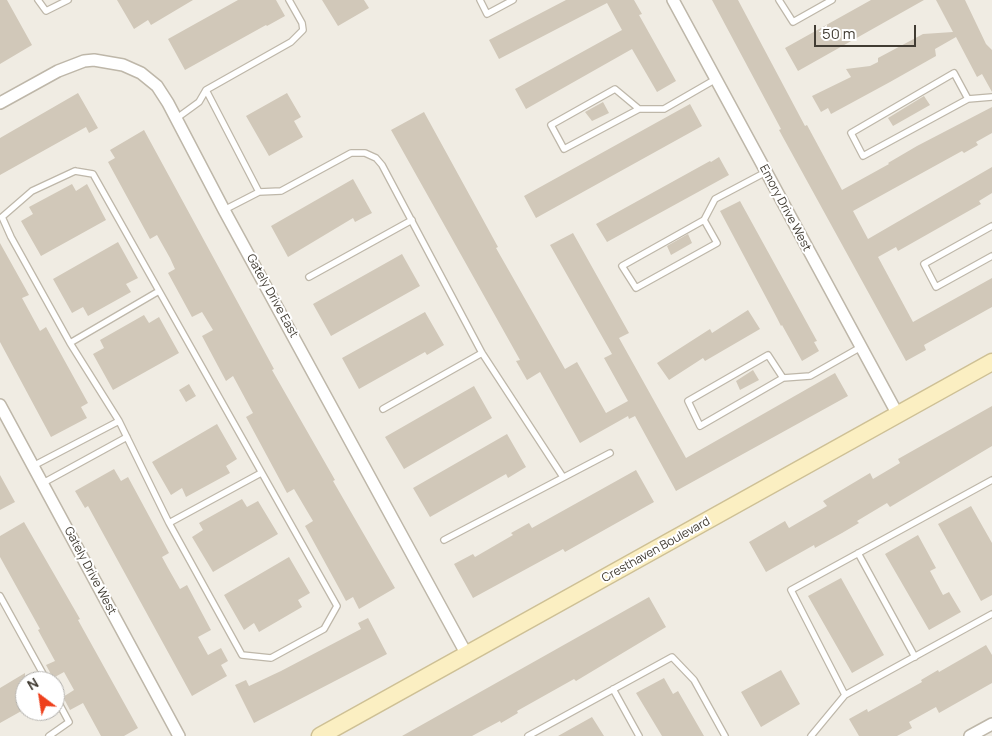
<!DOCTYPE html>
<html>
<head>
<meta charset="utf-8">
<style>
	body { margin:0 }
	#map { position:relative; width:992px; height:736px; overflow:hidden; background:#f0ece3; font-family:Manrope,sans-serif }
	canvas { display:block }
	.north { position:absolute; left:15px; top:671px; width:50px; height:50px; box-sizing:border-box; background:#fff; border:1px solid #b3b1ad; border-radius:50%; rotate:329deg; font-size:14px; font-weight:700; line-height:20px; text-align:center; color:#413c33 }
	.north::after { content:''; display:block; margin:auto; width:18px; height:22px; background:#ee401c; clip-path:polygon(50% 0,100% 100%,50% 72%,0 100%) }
	.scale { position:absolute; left:814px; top:25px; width:102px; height:22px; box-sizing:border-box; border:2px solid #413c33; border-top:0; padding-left:6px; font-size:15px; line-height:18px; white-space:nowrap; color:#413c33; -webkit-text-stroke:4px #fff; paint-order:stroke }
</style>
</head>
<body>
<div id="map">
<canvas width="992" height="736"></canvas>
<div class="north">N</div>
<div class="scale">50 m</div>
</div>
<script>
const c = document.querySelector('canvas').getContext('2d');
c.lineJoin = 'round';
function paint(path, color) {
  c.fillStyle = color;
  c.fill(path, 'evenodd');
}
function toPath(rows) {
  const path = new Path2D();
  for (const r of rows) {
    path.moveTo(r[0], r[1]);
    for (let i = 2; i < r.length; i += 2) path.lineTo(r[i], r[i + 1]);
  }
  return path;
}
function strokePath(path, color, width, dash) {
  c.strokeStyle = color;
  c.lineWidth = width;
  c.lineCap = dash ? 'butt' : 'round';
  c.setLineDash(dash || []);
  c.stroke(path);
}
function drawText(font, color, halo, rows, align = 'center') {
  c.font = font + ' Manrope,sans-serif';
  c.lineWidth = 4;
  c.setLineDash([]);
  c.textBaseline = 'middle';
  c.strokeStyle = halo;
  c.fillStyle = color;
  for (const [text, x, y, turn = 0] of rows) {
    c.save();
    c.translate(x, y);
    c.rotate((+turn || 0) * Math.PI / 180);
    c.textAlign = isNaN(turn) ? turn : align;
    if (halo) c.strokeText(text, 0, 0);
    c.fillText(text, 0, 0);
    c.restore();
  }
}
const building = toPath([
	[0,0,7,0,32,45,0,64],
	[117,0,193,0,151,25,148,20,134,29],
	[238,0,276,0,285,16,267,26,266,25,185,70,168,39],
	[322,0,364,0,369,8,338,26],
	[566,0,634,0,642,14,639,15,676,81,657,92,632,49,526,109,515,89,622,30,607,3,499,59,489,40],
	[712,0,738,0,805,126,807,125,842,190,889,164,888,163,917,146,992,107,992,133,976,142,978,145,964,153,962,151,853,211,868,239,992,167,992,193,979,201,981,204,898,251,896,247,878,257,913,322,992,278,992,307,924,345,926,350,906,361,779,130,781,129],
	[871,0,924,0,798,71,785,48],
	[936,0,965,0,986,44,992,50,992,92,982,74,977,77,956,37,935,49,936,56,890,82,831,114,828,108,821,112,812,96,851,77,846,69,870,66,878,62,878,58,923,34,953,32],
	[78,93,98,128,89,133,86,127,0,175,0,138],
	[287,93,301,117,294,121,303,137,269,156,246,116],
	[924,96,930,105,893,126,888,118],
	[603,102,609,113,592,121,585,112],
	[690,104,702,126,536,218,524,196],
	[424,112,498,247,496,248,565,369,577,362,606,413,628,401,604,358,612,354,550,245,573,233,629,333,619,338,686,458,835,373,848,396,676,491,635,416,629,419,628,416,580,443,540,372,527,380,516,361,520,360,391,130],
	[144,130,274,369,272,370,335,480,333,481,395,588,359,609,353,597,346,601,339,588,305,526,313,521,307,511,294,489,287,493,246,417,253,413,233,376,226,381,202,336,213,330,202,312,192,317,168,273,175,269,170,258,157,235,150,239,108,162,115,158,110,150],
	[719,157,729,175,607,242,596,224,710,161,711,162],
	[353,179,372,213,355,222,353,218,288,257,271,226],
	[72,184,76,191,87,184,106,220,41,256,21,221,33,214,29,207],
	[740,201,817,341,814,342,819,351,802,361,782,325,781,326,777,318,720,211],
	[688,234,692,243,671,255,667,246],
	[118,242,138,278,126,284,131,292,88,316,83,307,72,313,53,279],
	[0,243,29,295,22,298,40,331,46,327,88,403,81,407,87,418,51,437,0,342],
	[402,254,420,286,331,336,313,304],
	[748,310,760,329,705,361,703,358,669,380,657,363,710,329,712,333],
	[425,312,444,345,427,355,425,352,359,389,342,358],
	[144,315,149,323,159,317,179,353,113,390,93,354,104,348,100,340],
	[753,370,759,380,740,390,736,381],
	[189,384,196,396,186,402,179,390],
	[474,386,492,418,404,469,385,437],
	[992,406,992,446,890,507,887,503,857,521,859,523,842,533,815,548,814,545,766,572,749,542,785,521,789,528,827,506,823,501,870,473,873,479,900,463,898,459],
	[217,424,237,459,226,466,230,473,186,497,182,488,171,495,152,462],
	[507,434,526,467,508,478,506,474,430,517,413,488],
	[114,469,121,481,128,477,169,553,162,557,168,568,180,589,187,585,211,630,198,637,208,655,221,648,228,661,221,665,227,676,192,696,88,506,85,508,75,491],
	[636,470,654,502,565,552,563,549,473,598,454,564,473,554,475,557,513,535,511,533,529,523,532,528],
	[0,475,15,502,0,510],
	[242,499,247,507,258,501,278,534,213,572,192,537,203,530,199,523],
	[971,506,992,543,992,595,981,601,938,524],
	[24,522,80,619,78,620,138,728,124,736,101,736,83,703,70,710,63,697,74,690,64,672,53,678,46,665,55,661,38,630,40,629,0,557,0,536],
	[918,535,936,568,930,571,943,595,949,592,961,612,929,630,885,554],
	[289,557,310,593,298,600,302,607,259,632,254,623,244,630,224,595],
	[841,578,884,655,852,673,808,596],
	[649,597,666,627,576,681,574,679,517,711,518,713,501,723,500,721,472,736,402,736],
	[368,618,387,654,254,723,235,685,246,680,249,686,281,671,361,629,358,623],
	[986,645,992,655,992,683,939,713,936,707,909,722,912,728,897,736,859,736,849,719,867,709,868,712,922,682,921,680,938,670,939,672],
	[781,670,800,704,761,727,741,692],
	[25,673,25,709,0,723,0,688],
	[664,678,673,694,678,691,704,736,662,736,636,693],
	[592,717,604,736,558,736]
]);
const lane = toPath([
	[38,0,46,11,68,0],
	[480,0,487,14,513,0],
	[779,0,793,22,832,0],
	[206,90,259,192],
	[968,99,954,73,851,133,863,156,968,99,992,97],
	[639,109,564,149,551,125,615,89,639,109,664,109,716,79],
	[177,118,199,102,206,90,291,42,303,30,302,23,289,0],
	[75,171,93,174,337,606,324,629,271,658,242,655,169,523,119,421,70,343,11,237,2,217,32,191,75,171],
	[224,210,259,192,281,191,351,153,365,153,376,158,382,165,482,353,563,477],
	[704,220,717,243,636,288,622,266,704,220,715,199,766,172],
	[992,226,924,264,936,287,992,256],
	[309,277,412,220],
	[70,343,159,291],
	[783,378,700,426,688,401,768,355,783,378,810,376,861,347],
	[383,409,482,353],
	[33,466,119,421],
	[43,483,127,437],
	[169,523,261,473],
	[444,540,610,453],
	[858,553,915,657],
	[0,596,47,681],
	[613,689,639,736],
	[845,695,791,590,992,480],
	[49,736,69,722,55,696],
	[528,736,672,657,694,680,725,736],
	[811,736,845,695,992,614]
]);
const street = toPath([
	[673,0,898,415],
	[0,103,58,71,84,61,94,60,123,65,141,73,157,86,168,103,224,210,467,655],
	[0,405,179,736],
	[970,736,992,724]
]);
const secondary = toPath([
	[320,736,992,362]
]);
const streetNames = [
	["Emory Drive West",785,208,62],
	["Gately Drive East",272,296,61],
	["Cresthaven Boulevard",656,550,-29],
	["Gately Drive West",90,571,62]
];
paint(building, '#d1c8b9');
strokePath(lane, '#beb7a9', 8);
strokePath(street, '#beb7a9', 14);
strokePath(secondary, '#cec095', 19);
strokePath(lane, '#fff', 5.5);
strokePath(street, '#fff', 11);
strokePath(secondary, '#fbefc2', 16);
drawText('12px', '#413c33', '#fff', streetNames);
</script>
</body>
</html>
